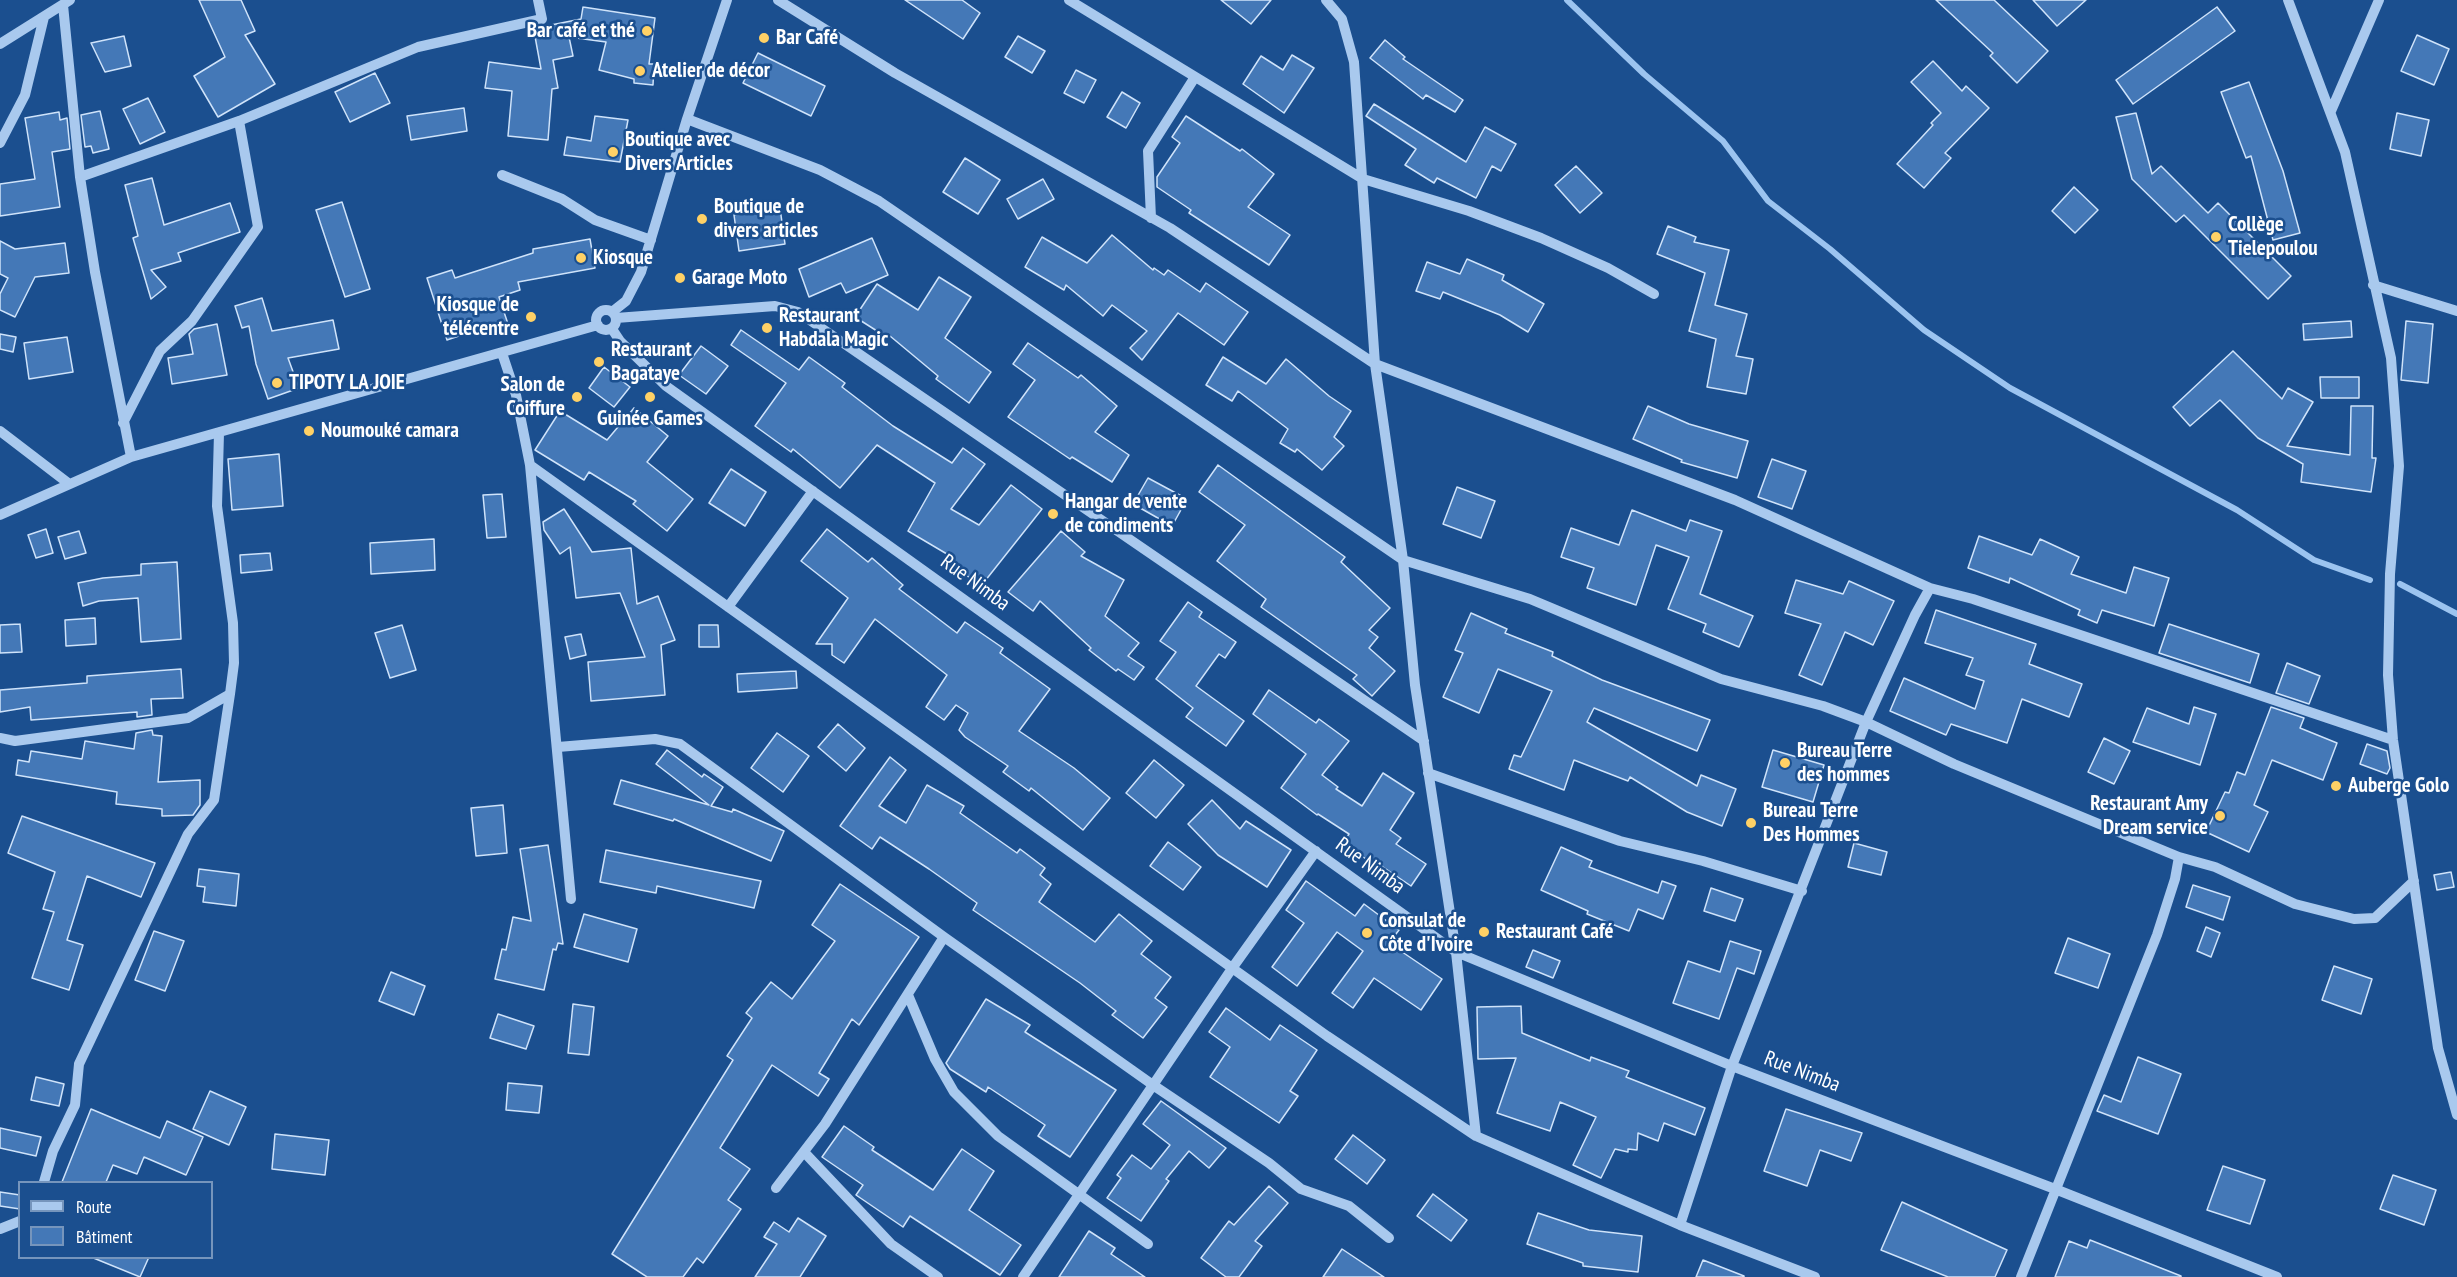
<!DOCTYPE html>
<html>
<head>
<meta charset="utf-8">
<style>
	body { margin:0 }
	#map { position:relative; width:2457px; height:1277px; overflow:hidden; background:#1b4f8f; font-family:"PT Sans Narrow",sans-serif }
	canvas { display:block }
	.legend { position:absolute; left:18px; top:1181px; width:195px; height:78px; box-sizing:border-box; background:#1b4f8f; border:2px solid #7695bc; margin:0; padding:8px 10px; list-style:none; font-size:18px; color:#fff }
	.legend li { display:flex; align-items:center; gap:12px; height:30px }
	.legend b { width:30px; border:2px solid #7695bc }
</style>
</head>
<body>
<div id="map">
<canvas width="2457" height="1277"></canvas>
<ul class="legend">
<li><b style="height:8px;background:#a9c9ee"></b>Route</li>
<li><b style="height:16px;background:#4478b7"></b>Bâtiment</li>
</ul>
</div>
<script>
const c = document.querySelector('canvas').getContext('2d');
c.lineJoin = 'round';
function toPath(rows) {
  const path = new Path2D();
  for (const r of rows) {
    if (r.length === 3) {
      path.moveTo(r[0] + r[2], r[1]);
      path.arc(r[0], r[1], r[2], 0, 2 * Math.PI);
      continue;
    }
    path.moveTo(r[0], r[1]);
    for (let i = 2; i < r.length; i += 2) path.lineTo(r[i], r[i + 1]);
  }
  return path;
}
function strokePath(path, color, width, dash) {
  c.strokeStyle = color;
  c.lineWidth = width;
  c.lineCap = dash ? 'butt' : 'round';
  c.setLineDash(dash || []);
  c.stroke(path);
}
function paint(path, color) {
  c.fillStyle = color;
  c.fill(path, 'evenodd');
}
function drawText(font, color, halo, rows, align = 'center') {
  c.font = font + ' "PT Sans Narrow",sans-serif';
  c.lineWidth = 5;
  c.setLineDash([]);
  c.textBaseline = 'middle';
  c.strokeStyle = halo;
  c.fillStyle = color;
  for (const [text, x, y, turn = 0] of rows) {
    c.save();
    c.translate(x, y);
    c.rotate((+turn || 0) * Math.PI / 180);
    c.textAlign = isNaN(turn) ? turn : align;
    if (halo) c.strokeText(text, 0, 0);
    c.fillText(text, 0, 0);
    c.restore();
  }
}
const stream = toPath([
	[1567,0,1644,74,1723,141,1768,201,1830,249,1924,330,2010,388,2237,510,2314,560,2370,580],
	[2400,584,2457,614]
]);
const building = toPath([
	[199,0,241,0,255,31,245,35,275,84,218,117,194,76,225,57,199,0],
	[905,0,962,0,980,13,963,39,905,0],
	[1221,0,1271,0,1251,24,1221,0],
	[1936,0,1994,0,2048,51,2017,83,1990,56,1993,53,1936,0],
	[2033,0,2086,0,2057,26,2033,0],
	[583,7,655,18,649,64,654,64,653,85,634,83,634,79,599,70,606,42,569,37,573,56,553,60,558,88,552,89,548,140,508,136,512,91,485,88,489,62,541,69,534,31,531,29,581,19,583,7],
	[2217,7,2235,31,2133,104,2116,80,2217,7],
	[2417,35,2449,49,2434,85,2401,71,2417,35],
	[124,36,131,66,105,72,91,43,124,36],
	[1018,36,1045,51,1032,73,1005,57,1018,36],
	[1385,40,1405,57,1403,59,1463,100,1455,112,1426,95,1423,99,1370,58,1385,40],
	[758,53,825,86,811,116,743,83,758,53],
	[1292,55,1314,68,1284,113,1243,84,1261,56,1283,70,1292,55],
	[1933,61,1962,91,1966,86,1989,108,1945,153,1951,158,1924,188,1897,164,1933,125,1931,123,1941,113,1911,82,1933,61],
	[1076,70,1096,80,1084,103,1064,93,1076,70],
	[375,73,390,103,350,122,335,92,375,73],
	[2249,82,2283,171,2300,233,2273,240,2251,156,2246,158,2221,92,2249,82],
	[1122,92,1140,103,1126,128,1107,117,1122,92],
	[148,98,165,132,140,144,123,109,148,98],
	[1374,104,1466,162,1485,127,1516,144,1501,171,1492,166,1476,198,1437,178,1434,183,1405,165,1416,149,1366,116,1374,104],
	[464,108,467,131,411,140,407,116,464,108],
	[100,111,109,149,93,153,91,146,85,147,81,115,100,111],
	[59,112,60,120,67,118,70,149,52,152,60,207,0,216,0,184,35,179,25,118,59,112],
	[2136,113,2152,174,2161,166,2208,213,2218,203,2291,276,2268,299,2184,215,2176,222,2132,179,2116,117,2136,113],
	[2397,113,2429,120,2421,156,2390,149,2397,113],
	[595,116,628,120,620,162,564,155,567,137,591,141,595,116],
	[1186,116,1240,151,1242,149,1274,174,1248,207,1290,235,1269,265,1189,213,1191,210,1157,187,1157,177,1180,143,1172,137,1186,116],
	[965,158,1000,180,978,214,943,192,965,158],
	[1576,166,1602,193,1580,213,1555,185,1576,166],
	[152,178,164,225,230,203,240,232,178,253,181,261,151,270,166,287,151,299,133,238,138,236,125,185,152,178],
	[1043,179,1054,199,1018,219,1007,199,1043,179],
	[2074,187,2098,210,2075,233,2052,211,2074,187],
	[342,202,370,289,345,297,316,210,342,202],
	[780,208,785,244,739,251,734,215,780,208],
	[1668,226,1696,237,1694,242,1729,250,1715,305,1747,314,1736,356,1753,359,1746,394,1707,387,1716,339,1689,331,1705,273,1657,254,1668,226],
	[1112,235,1153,270,1154,268,1164,275,1168,270,1200,292,1206,283,1248,312,1224,345,1178,313,1142,360,1130,348,1147,331,1112,305,1103,316,1066,285,1064,290,1025,267,1042,237,1087,263,1112,235],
	[872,238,888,275,846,293,841,283,809,297,799,269,872,238],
	[590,239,595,268,518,282,520,290,499,297,508,324,489,330,488,326,447,340,427,278,452,270,455,278,533,253,533,249,590,239],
	[0,241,15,249,65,243,69,273,35,277,15,317,0,310,0,294,8,278,0,274,0,241],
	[1467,259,1504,275,1502,280,1544,304,1528,332,1500,315,1443,292,1440,299,1416,291,1427,262,1460,274,1467,259],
	[939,277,971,297,945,338,991,372,969,403,936,379,938,376,890,336,888,338,855,317,877,284,918,310,939,277],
	[262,298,272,331,333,320,339,349,288,358,299,388,268,399,256,364,249,326,242,328,235,306,262,298],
	[2351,321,2352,337,2304,340,2303,324,2351,321],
	[2406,321,2433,324,2428,383,2401,380,2406,321],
	[217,324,227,375,172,384,168,358,193,354,189,334,194,329,217,324],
	[741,330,799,370,809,357,845,383,842,387,893,426,952,463,963,448,985,464,951,509,979,525,1011,485,1042,509,981,586,948,562,952,557,908,531,935,483,877,445,840,488,793,449,791,452,755,426,786,383,731,345,741,330],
	[0,334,16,337,13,352,0,349,0,334],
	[67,337,73,372,29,379,24,343,67,337],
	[1028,343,1078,378,1081,375,1117,406,1095,432,1129,455,1112,482,1072,457,1070,459,1008,417,1035,380,1013,364,1028,343],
	[701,346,728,366,706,394,679,375,701,346],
	[2233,351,2282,399,2288,388,2313,402,2287,446,2350,455,2351,406,2373,406,2372,458,2376,458,2371,492,2301,482,2303,464,2258,438,2220,400,2190,426,2173,407,2233,351],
	[1223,357,1266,384,1286,359,1329,396,1351,411,1334,437,1344,446,1322,470,1297,449,1295,452,1280,443,1288,429,1238,391,1232,401,1206,385,1223,357],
	[604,367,630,387,614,407,589,388,604,367],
	[2320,377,2359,377,2359,398,2321,398,2320,377],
	[1648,406,1689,424,1748,441,1737,478,1681,462,1682,460,1633,439,1648,406],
	[634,408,668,436,647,462,693,499,667,531,633,504,636,501,589,472,584,480,535,450,560,411,607,440,634,408],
	[279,454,283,506,232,510,228,459,279,454],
	[1772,459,1806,471,1792,509,1758,497,1772,459],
	[1218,465,1345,557,1341,562,1390,608,1369,630,1378,637,1369,648,1395,671,1372,696,1353,679,1357,675,1261,607,1266,599,1217,561,1245,525,1199,492,1218,465],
	[731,469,766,492,745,526,709,503,731,469],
	[1148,478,1187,499,1172,526,1133,504,1148,478],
	[1457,487,1495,501,1481,538,1443,524,1457,487],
	[502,494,506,537,487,538,483,495,502,494],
	[564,509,592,552,631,548,637,604,658,596,675,640,661,645,665,695,591,701,588,662,645,657,620,593,576,598,570,547,560,554,544,530,543,522,564,509],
	[1632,510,1686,531,1690,520,1722,531,1700,594,1753,616,1739,647,1703,632,1706,624,1668,609,1689,557,1656,545,1636,605,1587,588,1594,568,1561,557,1571,528,1619,545,1632,510],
	[46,529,53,553,36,558,28,535,46,529],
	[827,529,868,562,872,558,903,585,899,589,957,633,965,622,1003,648,1000,653,1050,689,1019,731,1074,768,1110,798,1083,830,1031,788,1029,791,1003,772,1008,766,965,737,959,730,968,713,956,705,944,720,926,707,947,675,875,619,844,663,832,655,832,644,816,644,848,598,801,561,827,529],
	[79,531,86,553,65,559,58,537,79,531],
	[1061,531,1085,552,1081,556,1124,580,1105,616,1139,643,1128,656,1144,667,1134,680,1118,669,1116,671,1089,650,1091,648,1040,601,1033,611,1008,592,1061,531],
	[1979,536,2032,555,2040,539,2079,557,2071,574,2126,593,2134,567,2169,578,2154,626,2102,610,2097,623,2078,615,2080,610,2010,578,2009,583,1968,568,1979,536],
	[434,539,435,570,371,574,370,543,434,539],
	[270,553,272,570,241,573,240,555,270,553],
	[177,562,181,639,141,642,138,598,99,601,83,606,78,583,103,578,141,575,141,564,177,562],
	[1796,580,1843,594,1849,581,1894,601,1873,645,1845,632,1822,685,1799,675,1821,624,1785,613,1796,580],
	[1188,602,1202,612,1199,617,1236,642,1225,658,1219,654,1196,686,1244,721,1226,746,1186,717,1193,708,1156,679,1176,652,1160,641,1188,602],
	[1936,610,2036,644,2029,664,2082,684,2069,717,2022,699,2007,743,1951,724,1946,735,1890,711,1904,678,1975,709,1984,681,1966,675,1973,658,1925,643,1936,610],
	[1471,613,1507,629,1505,633,1553,652,1552,656,1602,680,1710,720,1697,751,1594,708,1587,722,1697,786,1701,775,1736,789,1722,826,1687,812,1630,777,1628,781,1574,760,1564,790,1509,769,1514,755,1521,757,1552,691,1498,669,1479,713,1443,697,1463,653,1455,650,1471,613],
	[95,618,96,644,66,646,65,620,95,618],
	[20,624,22,652,0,653,0,625,20,624],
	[2169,624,2259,654,2250,683,2159,653,2169,624],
	[402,625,416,670,390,678,375,633,402,625],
	[699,625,718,625,719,647,699,647,699,625],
	[581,634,586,655,570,659,565,637,581,634],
	[2287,663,2320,676,2309,704,2276,693,2287,663],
	[181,669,183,698,151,699,152,715,137,717,137,712,31,720,30,707,0,712,0,690,87,683,87,676,181,669],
	[796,671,797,688,738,692,737,674,796,671],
	[1269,690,1316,723,1319,719,1349,741,1322,775,1338,787,1336,789,1362,806,1383,773,1414,793,1390,830,1401,838,1396,844,1426,864,1411,886,1380,865,1378,868,1343,842,1349,834,1318,814,1317,815,1281,788,1306,754,1253,714,1269,690],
	[2194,707,2216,714,2200,765,2133,742,2147,708,2189,724,2194,707],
	[2271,707,2304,718,2300,728,2337,743,2323,780,2272,760,2254,805,2268,812,2249,852,2206,832,2225,792,2229,793,2237,772,2245,775,2271,707],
	[838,724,865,748,846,771,818,747,838,724],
	[152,730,153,735,162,736,158,782,200,780,200,805,193,815,162,816,162,809,116,804,117,792,16,775,18,760,29,762,31,751,82,759,85,741,134,749,136,733,152,730],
	[777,733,809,756,783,792,751,768,777,733],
	[2104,738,2130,751,2114,784,2088,772,2104,738],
	[2367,744,2387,751,2390,768,2387,774,2360,764,2367,744],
	[667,750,702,777,704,774,723,787,711,806,732,812,733,809,784,831,771,861,674,819,673,821,614,804,621,780,709,805,656,764,667,750],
	[1773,750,1824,765,1813,802,1762,787,1773,750],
	[890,757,906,770,879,806,906,823,927,785,964,806,960,813,1017,853,1020,849,1045,868,1040,875,1051,884,1039,902,1095,942,1119,914,1152,941,1141,954,1171,977,1155,998,1167,1007,1143,1038,1112,1015,1116,1011,1080,983,973,910,977,903,929,869,880,837,872,849,840,826,890,757],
	[1154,760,1184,785,1156,818,1126,793,1154,760],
	[1212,800,1240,829,1246,821,1291,850,1267,887,1218,855,1188,824,1212,800],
	[503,805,507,853,476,856,471,808,503,805],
	[22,816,155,863,141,897,87,876,67,940,83,945,69,990,32,978,54,912,43,909,55,872,8,853,22,816],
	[1168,842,1201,867,1183,890,1150,866,1168,842],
	[1854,843,1887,852,1881,875,1848,867,1854,843],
	[548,845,563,944,558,943,556,950,553,949,544,990,495,979,502,949,506,950,513,917,531,921,520,849,548,845],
	[1561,847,1592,861,1589,867,1658,893,1662,881,1676,886,1663,919,1638,909,1629,931,1587,914,1588,911,1541,890,1561,847],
	[606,850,761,881,754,908,657,886,656,893,600,882,606,850],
	[199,869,239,874,236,906,203,902,205,887,197,886,199,869],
	[2451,872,2454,887,2437,890,2434,875,2451,872],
	[1306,881,1355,916,1364,904,1399,930,1389,943,1442,979,1421,1010,1374,978,1353,1008,1332,993,1363,951,1337,932,1297,986,1272,967,1304,923,1286,910,1306,881],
	[840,884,919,937,859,1025,852,1019,819,1073,829,1079,818,1096,772,1065,720,1148,750,1169,728,1200,741,1209,703,1263,697,1258,683,1277,647,1277,612,1254,733,1060,727,1056,752,1018,746,1013,771,982,792,999,835,941,812,925,840,884],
	[2193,885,2230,897,2223,920,2186,907,2193,885],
	[1711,888,1743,899,1735,921,1704,911,1711,888],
	[584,914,637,929,628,962,574,947,584,914],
	[2206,927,2220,933,2211,957,2197,951,2206,927],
	[154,931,184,941,165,991,135,980,154,931],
	[2068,938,2110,954,2098,988,2055,973,2068,938],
	[1730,941,1761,951,1754,974,1737,968,1719,1019,1673,1003,1688,961,1720,972,1730,941],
	[1533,950,1560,961,1553,978,1526,967,1533,950],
	[2334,966,2372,979,2361,1014,2322,1000,2334,966],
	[391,972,425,986,414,1015,379,1001,391,972],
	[986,999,1030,1025,1025,1032,1116,1090,1070,1157,1038,1136,1045,1125,988,1087,986,1092,950,1069,946,1063,986,999],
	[573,1004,594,1007,589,1055,568,1053,573,1004],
	[1521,1006,1522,1033,1590,1061,1591,1057,1629,1071,1626,1077,1705,1108,1695,1135,1664,1123,1658,1141,1638,1133,1637,1150,1628,1149,1628,1152,1615,1149,1601,1178,1573,1165,1596,1117,1560,1102,1550,1131,1497,1113,1516,1058,1478,1059,1477,1007,1521,1006],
	[1226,1008,1270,1040,1280,1025,1317,1050,1290,1091,1298,1096,1279,1123,1210,1077,1230,1047,1209,1032,1226,1008],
	[498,1014,534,1026,526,1049,490,1038,498,1014],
	[2138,1057,2181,1074,2158,1134,2097,1111,2104,1095,2121,1102,2138,1057],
	[36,1077,64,1084,59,1106,31,1100,36,1077],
	[508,1083,542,1086,539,1113,506,1110,508,1083],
	[210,1091,246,1107,229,1145,193,1129,210,1091],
	[1161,1101,1226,1148,1209,1168,1189,1151,1166,1179,1169,1181,1141,1221,1107,1198,1121,1178,1117,1175,1132,1155,1151,1169,1170,1145,1143,1124,1161,1101],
	[91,1109,160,1138,167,1121,203,1137,186,1175,144,1157,137,1174,113,1165,106,1182,62,1182,91,1109],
	[1786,1109,1862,1133,1851,1161,1820,1150,1807,1186,1764,1171,1786,1109],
	[844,1126,874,1147,872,1150,933,1190,962,1149,994,1171,969,1210,1021,1245,1000,1275,910,1216,903,1227,856,1195,863,1185,822,1157,844,1126],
	[0,1128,41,1137,36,1156,0,1148,0,1128],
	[275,1134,329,1140,325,1175,272,1169,275,1134],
	[1353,1135,1385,1160,1367,1184,1335,1159,1353,1135],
	[2223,1166,2265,1180,2250,1224,2207,1210,2223,1166],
	[2393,1175,2436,1190,2424,1225,2380,1209,2393,1175],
	[1269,1186,1288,1203,1255,1241,1262,1246,1239,1277,1226,1277,1201,1258,1229,1221,1234,1225,1269,1186],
	[0,1192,20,1195,20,1209,0,1206,0,1192],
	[1433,1194,1467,1220,1451,1241,1417,1216,1433,1194],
	[1902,1202,2007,1250,1995,1277,1948,1277,1881,1250,1902,1202],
	[1538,1213,1589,1230,1642,1236,1638,1272,1583,1266,1583,1263,1527,1244,1538,1213],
	[798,1218,826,1236,800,1277,755,1277,777,1244,764,1237,774,1222,789,1232,798,1218],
	[1089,1231,1115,1248,1111,1254,1145,1277,1059,1277,1089,1231],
	[2090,1240,2181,1276,2181,1277,2055,1277,2069,1241,2087,1248,2090,1240],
	[1342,1249,1384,1277,1323,1277,1342,1249],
	[91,1257,149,1257,140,1277,91,1257],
	[1703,1260,1744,1276,1744,1277,1696,1277,1703,1260]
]);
const minor = toPath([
	[778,0,895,73,1170,228,1375,364,1735,500,1930,588],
	[1069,0,1363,179,1469,211,1541,238,1608,268,1654,294],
	[1326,0,1342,19,1354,62,1375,364,1403,560,1415,685,1456,952,1476,1136],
	[2288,0,2345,152,2391,358,2399,466,2390,574,2388,675,2393,740,2438,1048,2457,1115],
	[63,5,80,177,95,272,131,457],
	[0,44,70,0],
	[2331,111,2379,0],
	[687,119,820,170,879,201,1403,560,1530,599,1721,679,1823,706,1866,722,1954,764,2179,857],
	[0,143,25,95,44,17],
	[502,175,562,199,595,220,651,240],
	[80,177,239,121,418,47,542,19,538,0],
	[1151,218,1148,151,1195,77],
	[2373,285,2457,311],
	[606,320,10],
	[612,312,626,301,641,272,687,119,727,0],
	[616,318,775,306,798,312,1424,741],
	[612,329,620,341,666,386,1456,952,1732,1066,2055,1189,2277,1277],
	[502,353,516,395,530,465,571,899],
	[123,423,160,351,192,321,258,227,239,121],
	[0,431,68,483],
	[530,465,1327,1036,1476,1136,1680,1225,1815,1277],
	[0,515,131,457,598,325],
	[728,607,813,491],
	[0,738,15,741,188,718,230,694,234,663,233,623,217,506,219,433],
	[558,747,655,739,680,744,944,937,1153,1085,1269,1163,1301,1189,1349,1206,1389,1238],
	[1428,773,1620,841,1703,861,1802,891],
	[908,995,935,1059,954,1092,998,1136,1148,1244],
	[804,1152,891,1244,938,1277],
	[44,1182,53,1151,75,1105,79,1064,188,834,214,800,230,694],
	[776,1188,825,1124,944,937],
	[1680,1225,1732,1066,1866,722,1915,615,1930,588,1973,599,2393,740],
	[0,1229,20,1221],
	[1023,1277,1233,967,1316,851],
	[2021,1277,2157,935,2175,879,2179,857,2215,867,2295,904,2354,919,2375,918,2414,881]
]);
const markers = [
	[647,31,6,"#ffd166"],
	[764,38,6,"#ffd166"],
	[640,71,6,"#ffd166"],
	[613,152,6,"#ffd166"],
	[702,219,6,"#ffd166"],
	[2216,237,6,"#ffd166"],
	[581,258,6,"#ffd166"],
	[680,278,6,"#ffd166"],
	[531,317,6,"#ffd166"],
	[767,328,6,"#ffd166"],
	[599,362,6,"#ffd166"],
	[277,383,6,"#ffd166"],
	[577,397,6,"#ffd166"],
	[650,397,6,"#ffd166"],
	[309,431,6,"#ffd166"],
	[1053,514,6,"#ffd166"],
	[1785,763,6,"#ffd166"],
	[2336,786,6,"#ffd166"],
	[2220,816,6,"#ffd166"],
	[1751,823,6,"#ffd166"],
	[1484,932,6,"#ffd166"],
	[1367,933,6,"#ffd166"]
];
const poiNames = [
	["Bar café et thé",635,31,"right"],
	["Bar Café",776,38],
	["Atelier de décor",652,71],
	["Boutique avec",625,140],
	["Divers Articles",625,164],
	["Boutique de",714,207],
	["divers articles",714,231],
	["Collège",2228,225],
	["Tielepoulou",2228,249],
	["Kiosque",593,258],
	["Garage Moto",692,278],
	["Kiosque de",519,305,"right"],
	["télécentre",519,329,"right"],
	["Restaurant",779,316],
	["Habdala Magic",779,340],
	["Restaurant",611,350],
	["Bagataye",611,374],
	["TIPOTY LA JOIE",289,383],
	["Salon de",565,385,"right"],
	["Coiffure",565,409,"right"],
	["Guinée Games",650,419,"center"],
	["Noumouké camara",321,431],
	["Hangar de vente",1065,502],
	["de condiments",1065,526],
	["Bureau Terre",1797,751],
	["des hommes",1797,775],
	["Auberge Golo",2348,786],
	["Restaurant Amy",2208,804,"right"],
	["Dream service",2208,828,"right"],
	["Bureau Terre",1763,811],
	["Des Hommes",1763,835],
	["Consulat de",1379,921],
	["Côte d'Ivoire",1379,945],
	["Restaurant Café",1496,932]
];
const streetNames = [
	["Rue Nimba",975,583,36],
	["Rue Nimba",1370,866,36],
	["Rue Nimba",1802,1072,21]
];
strokePath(stream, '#9cc4f0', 6);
paint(building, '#4478b7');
strokePath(building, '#cfe3fa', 1.5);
strokePath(minor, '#a9c9ee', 10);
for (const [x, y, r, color] of markers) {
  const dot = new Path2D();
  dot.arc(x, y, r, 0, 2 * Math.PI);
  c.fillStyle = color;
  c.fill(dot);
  strokePath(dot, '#1b4f8f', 2);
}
drawText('bold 21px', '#fff', '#1b4f8f', poiNames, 'left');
drawText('21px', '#fff', '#1b4f8f', streetNames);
</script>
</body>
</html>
